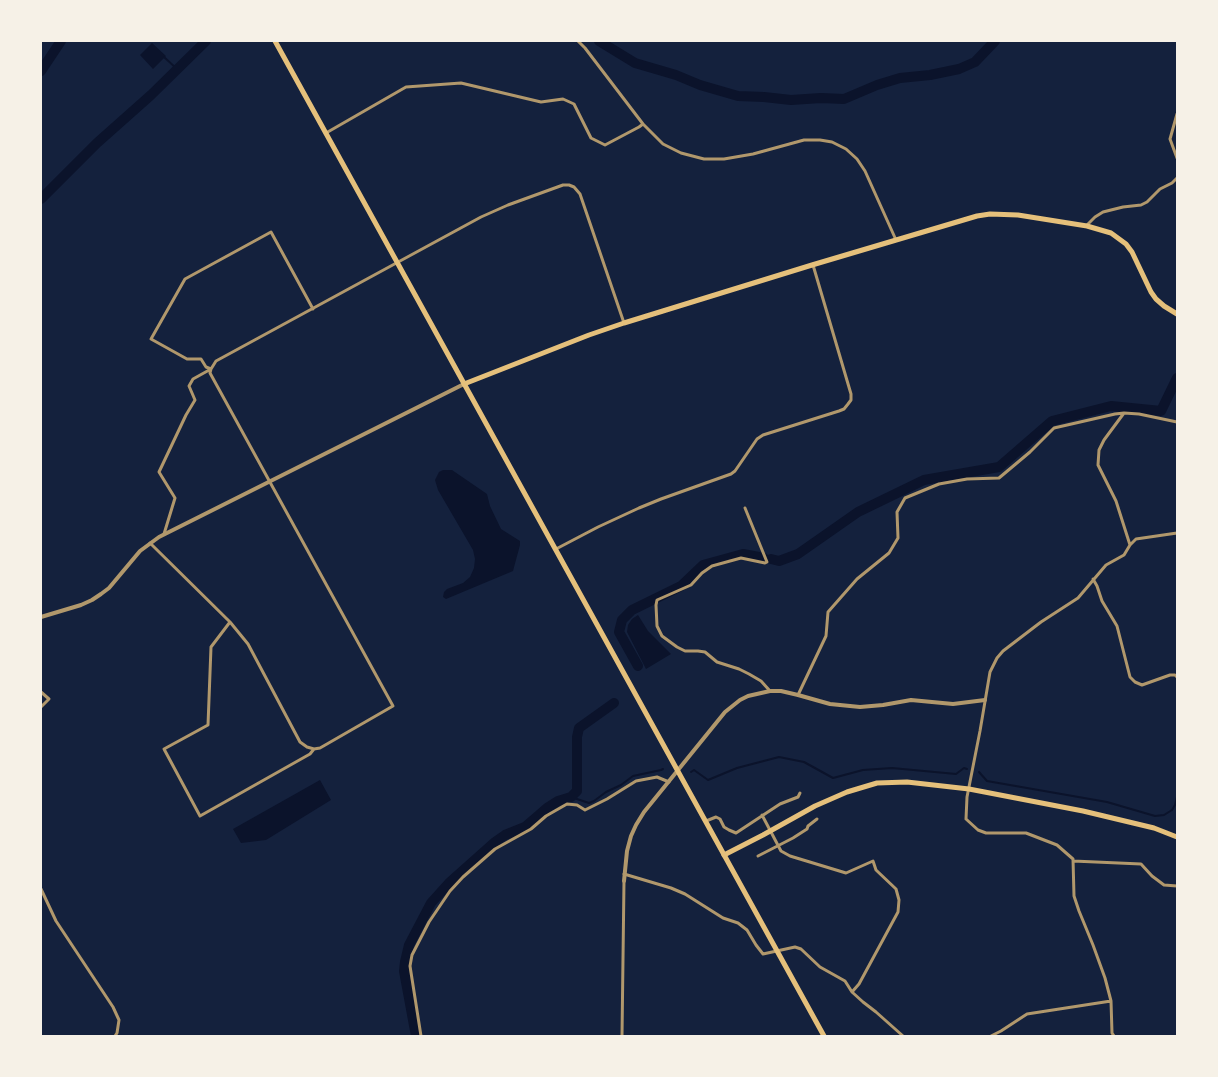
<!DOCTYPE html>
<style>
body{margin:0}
#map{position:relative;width:1218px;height:1077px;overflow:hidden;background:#14213d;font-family:"Asap Condensed",sans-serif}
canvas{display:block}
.frame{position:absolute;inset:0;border:42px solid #f6f1e7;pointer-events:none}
</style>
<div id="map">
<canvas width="1218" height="1077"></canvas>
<div class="frame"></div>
</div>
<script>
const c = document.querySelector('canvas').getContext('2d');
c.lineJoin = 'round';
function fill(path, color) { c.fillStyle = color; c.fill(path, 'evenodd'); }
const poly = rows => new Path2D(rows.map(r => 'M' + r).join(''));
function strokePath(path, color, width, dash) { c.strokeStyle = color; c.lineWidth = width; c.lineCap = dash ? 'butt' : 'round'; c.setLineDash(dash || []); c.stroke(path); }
const water = poly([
 [152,43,166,56,153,69,140,55],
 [443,470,452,470,487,494,490,506,501,529,520,541,520,545,513,571,446,599,443,597,444,592,447,589,463,583,470,577,474,568,475,559,473,550,438,490,435,480,439,472],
 [638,615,648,631,671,654,646,669,627,632,628,625,632,619],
 [320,780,331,800,266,840,241,843,233,829]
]);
const stream = poly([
 [164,57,177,69],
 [691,772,694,770,708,780,737,768,779,757,804,762,833,778,863,770,892,768,956,774,964,768,967,769],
 [979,772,987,781,1107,802,1155,816,1164,815,1172,810,1175,805,1177,797],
 [571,797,589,803,594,801,606,792,621,785,633,776,661,770,663,769]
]);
const river = poly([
 [599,41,635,63,676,75,700,85,738,96,764,97,791,100,821,98,844,99,877,85,900,78,930,75,959,69,975,62,995,41],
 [41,71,61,41],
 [41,199,97,143,151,95,206,41],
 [771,559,779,561,798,554,858,512,924,480,999,467,1052,421,1111,406,1161,411,1177,378],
 [638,666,619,632,622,620,632,610,681,586,703,565,743,554,764,558],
 [416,1036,404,971,405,962,409,945,431,903,449,883,495,842,505,835,525,827,547,808,558,801,571,797,577,791,577,737,579,728,614,703]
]);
const minor = poly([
 [578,41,585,48,643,124,663,144,681,153,704,159,724,159,753,154,804,140,820,140,832,142,846,149,857,159,865,171,896,240],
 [1177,114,1170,139,1177,158],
 [326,133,406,87,461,83,541,102,563,99,574,104,591,138,605,145,639,127,643,124],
 [1087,225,1095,217,1103,212,1123,207,1141,205,1147,202,1160,189,1172,183,1177,178],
 [1124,413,1104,440,1099,450,1098,465,1116,501,1130,545],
 [745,508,767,562,765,563,741,558,712,566,702,573,691,585,657,600,656,605,657,626,662,636,677,647,685,651,698,651,705,652,717,662,739,669,749,674,761,681,770,691],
 [164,534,175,498,159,472,186,415,195,400,189,386,193,379,211,369,216,361,481,217,508,205,563,185,569,185,574,187,580,194,624,323],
 [150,543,230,622,248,644,300,742,307,747,314,749,320,748,393,706,210,373,211,369,206,367,201,359,187,359,151,339,185,279,271,232,313,309],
 [556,549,598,527,639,508,661,499,731,474,735,471,757,439,763,435,839,411,844,409,848,404,851,400,851,394,813,265],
 [1093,579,1097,586,1102,601,1117,626,1130,677,1135,682,1142,685,1170,675,1175,675,1177,677],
 [230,622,211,647,208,725,164,749,200,816,310,754,314,749],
 [41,692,49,699,41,707],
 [798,695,826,636,828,612,857,579,889,553,898,538,897,512,905,498,939,484,967,479,999,478,1030,452,1054,428,1115,414,1124,413,1139,414,1177,422],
 [762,815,781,851,790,856,846,873,873,861,876,870,896,889,899,900,898,912,859,984,852,992],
 [706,821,716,817,720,819,724,827,729,830,736,833,780,804,798,797,800,793],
 [758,856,793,838,807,829,808,826,817,819],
 [1073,861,1141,864,1152,876,1164,885,1177,886],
 [624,874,671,888,685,894,723,918,738,923,747,930,756,945,763,954,795,947,801,949,820,967,845,981,852,992,863,1002,876,1012,903,1036],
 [41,889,56,921,113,1007,119,1020,117,1033,115,1036],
 [421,1036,410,966,412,955,429,922,450,891,463,877,495,849,531,829,546,816,567,804,577,805,585,810,607,799,636,781,657,777,669,782],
 [622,1036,624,881],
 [991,1036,1001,1031,1027,1014,1111,1001],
 [1114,1036,1112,1033,1111,1001,1105,978,1093,945,1079,911,1074,896,1073,859,1057,845,1026,833,986,833,978,830,966,819,967,797,980,731,990,672,997,658,1003,651,1041,622,1078,598,1106,565,1124,555,1130,545,1136,539,1177,533]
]);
const tertiary = poly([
 [41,617,81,605,92,600,101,594,109,588,140,551,159,537,464,384],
 [624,881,627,851,631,836,636,825,644,812,725,712,740,700,748,696,770,691,781,691,798,695,830,704,860,707,883,705,911,700,953,704,985,700]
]);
const primary = poly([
 [464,384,589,335,624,323,812,265,977,216,990,214,1018,215,1087,226,1111,233,1126,244,1132,252,1151,292,1156,299,1164,306,1177,314],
 [724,855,763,835,815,806,847,792,877,783,907,782,969,789,1083,811,1154,828,1177,837]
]);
const trunk = poly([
 [275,41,824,1036]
]);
fill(water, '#0b132b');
strokePath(stream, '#0b132b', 2);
strokePath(river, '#0b132b', 10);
strokePath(minor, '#b1986c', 3);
strokePath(tertiary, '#b1986c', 4);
strokePath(primary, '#e5c07b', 5);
strokePath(trunk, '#e5c07b', 5);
</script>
